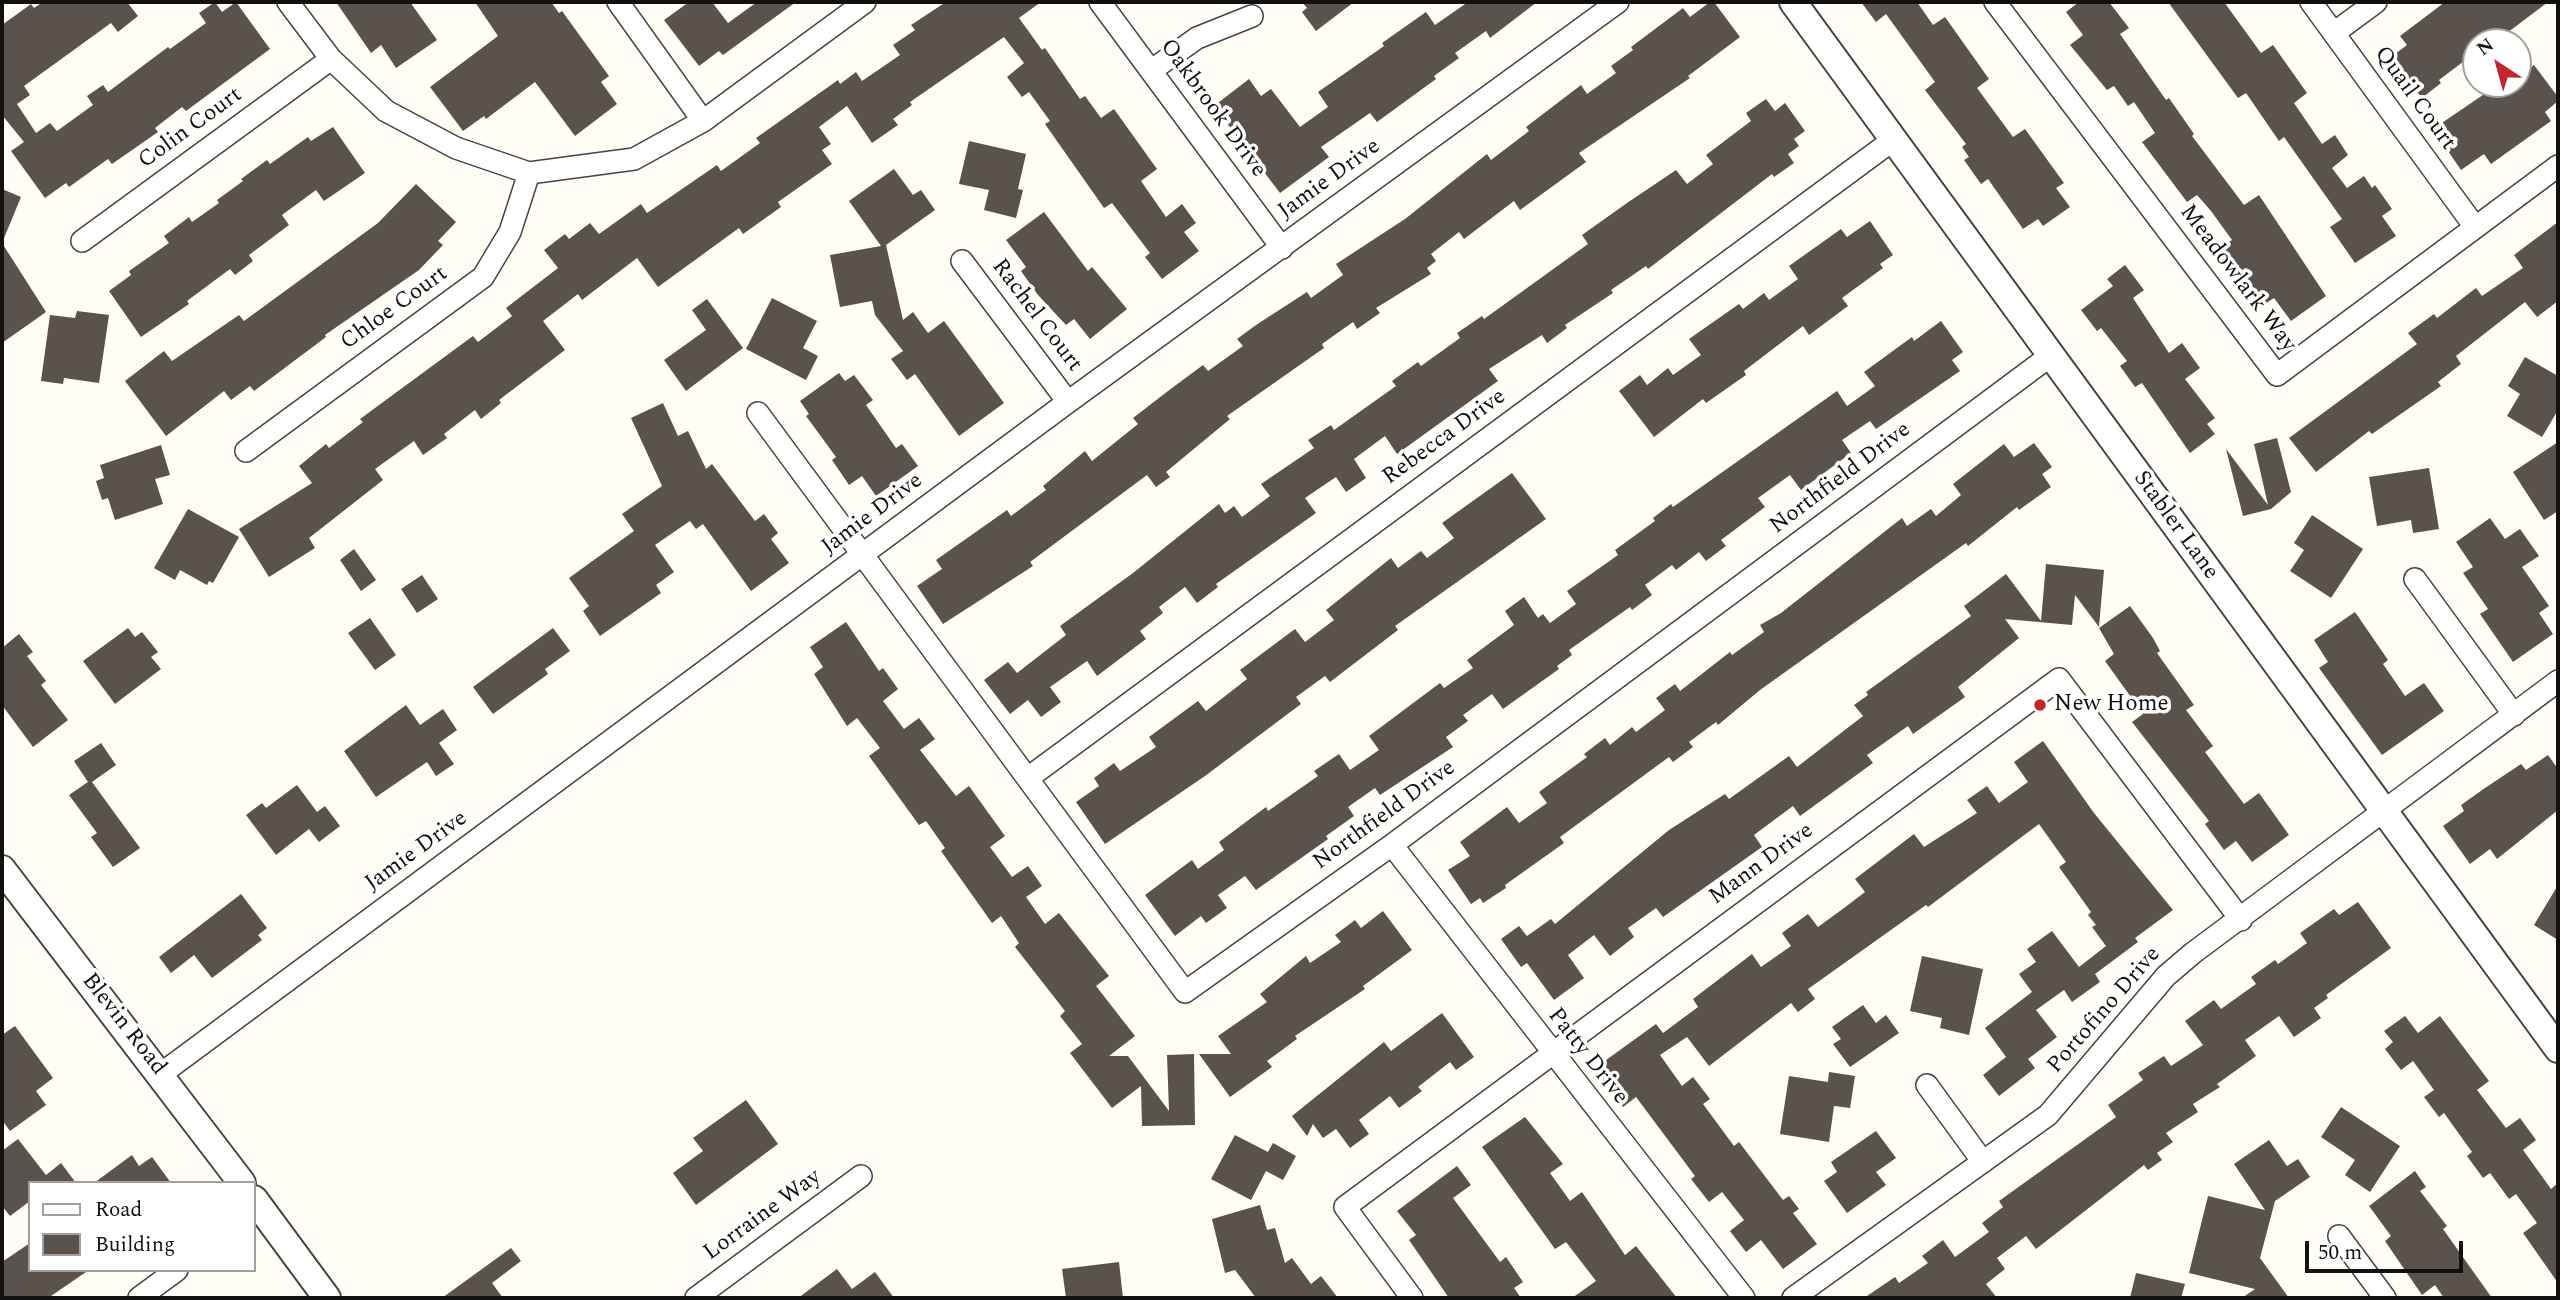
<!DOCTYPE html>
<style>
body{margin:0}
#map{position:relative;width:2560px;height:1300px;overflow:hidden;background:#fffdf5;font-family:Spectral,serif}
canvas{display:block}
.frame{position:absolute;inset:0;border:4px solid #111;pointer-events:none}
.legend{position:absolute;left:28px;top:1181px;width:228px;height:91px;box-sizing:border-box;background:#fff;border:2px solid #a0a0a0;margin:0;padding:9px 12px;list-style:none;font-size:21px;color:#111}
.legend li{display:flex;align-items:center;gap:14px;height:35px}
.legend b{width:35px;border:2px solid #a0a0a0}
.north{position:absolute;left:2462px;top:28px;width:70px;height:70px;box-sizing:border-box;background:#fff;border:2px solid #a0a0a0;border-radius:50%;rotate:324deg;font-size:19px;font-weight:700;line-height:28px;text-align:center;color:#111}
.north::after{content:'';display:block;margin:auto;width:24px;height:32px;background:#c4262e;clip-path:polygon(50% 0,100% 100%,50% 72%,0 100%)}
.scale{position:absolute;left:2305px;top:1241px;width:158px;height:32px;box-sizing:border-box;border:4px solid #111;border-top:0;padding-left:9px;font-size:21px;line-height:24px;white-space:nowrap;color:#111;-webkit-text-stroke:5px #fff;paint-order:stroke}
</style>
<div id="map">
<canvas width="2560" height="1300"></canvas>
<div class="frame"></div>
<ul class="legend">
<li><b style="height:9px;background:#fff"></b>Road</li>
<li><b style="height:19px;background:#5a524d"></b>Building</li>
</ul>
<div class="north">N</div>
<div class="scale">50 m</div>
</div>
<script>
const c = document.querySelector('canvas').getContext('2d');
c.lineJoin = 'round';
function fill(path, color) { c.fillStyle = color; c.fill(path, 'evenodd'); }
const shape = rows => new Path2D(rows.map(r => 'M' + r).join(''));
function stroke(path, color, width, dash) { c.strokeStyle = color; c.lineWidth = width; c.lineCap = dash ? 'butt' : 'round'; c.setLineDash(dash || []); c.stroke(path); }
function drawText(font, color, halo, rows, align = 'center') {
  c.font = font + ' Spectral,serif'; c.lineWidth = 7; c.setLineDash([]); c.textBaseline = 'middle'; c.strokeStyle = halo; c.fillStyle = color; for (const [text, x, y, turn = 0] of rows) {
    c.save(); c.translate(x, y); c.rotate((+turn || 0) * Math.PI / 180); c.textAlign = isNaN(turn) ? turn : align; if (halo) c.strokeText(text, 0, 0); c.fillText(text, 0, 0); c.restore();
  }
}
const building = shape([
 [43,2,127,2,138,16,118,32,111,23,24,86,30,95,17,104,36,133,50,123,57,131,93,105,87,96,103,85,108,92,168,47,170,49,206,23,199,13,215,2,222,12,236,2,270,49,186,111,182,107,155,128,158,132,112,164,108,159,69,187,66,183,45,198,11,151,24,142,2,115,2,25,31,4,34,8],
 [336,2,410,2,437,40,396,68,381,45,371,53],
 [475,2,551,2,559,13,562,11,609,76,601,82,617,104,575,136,535,82,486,119,484,116,463,131,430,87,498,36],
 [689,2,712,2,728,23,757,2,796,2,723,55,719,51,699,66,664,20],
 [946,2,1041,2,1019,18,1042,50,1045,48,1080,99,1085,96,1101,118,1114,109,1157,169,1141,181,1166,217,1182,204,1196,223,1184,232,1199,251,1162,279,1145,257,1150,253,1112,203,1104,208,1045,124,1050,121,1029,92,1022,97,1007,77,1024,63,1004,37,910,102,912,105,893,119,898,125,872,143,847,106,819,127,831,144,822,150,832,164,778,202,781,207,743,234,739,228,658,287,637,258,582,300,578,294,543,321,565,350,499,400,501,403,481,419,475,410,444,434,447,438,423,455,414,441,375,469,383,480,309,538,315,548,269,577,239,529,312,483,299,466,326,444,329,448,363,422,360,419,473,336,478,342,512,316,506,308,558,268,544,250,565,234,569,239,590,223,599,234,641,204,647,213,717,165,721,171,760,143,756,138,838,80,840,84,856,72,862,81,900,55,893,45,915,30,911,25],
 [1302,2,1354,2,1316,31,1302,12,1307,8],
 [1468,2,1537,2,1490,38,1486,31,1455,53,1459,58,1434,76,1436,79,1377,122,1370,113,1321,147,1329,157,1280,193,1214,106,1249,79,1261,96,1271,89,1300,127,1328,107,1318,92,1384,46,1382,43,1426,12,1435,25],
 [1710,2,1714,2,1740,37,1688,76,1690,78,1579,153,1586,162,1520,210,1514,201,1464,239,1459,232,1431,254,1436,261,1427,268,1431,274,1376,308,1380,313,1357,329,1353,322,1322,344,1324,348,1227,416,1230,419,1166,472,1170,477,1156,487,1147,475,1030,562,1033,566,943,624,917,586,942,569,936,560,1007,510,1011,516,1046,490,1043,486,1085,451,1092,461,1138,424,1133,418,1168,391,1203,365,1208,371,1243,346,1237,339,1256,325,1307,292,1311,298,1343,275,1336,264,1405,219,1487,154,1491,160,1529,131,1526,127,1581,85,1587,94,1616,73,1611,66,1633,50,1631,47,1683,8,1690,17],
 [1861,2,1917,2,1933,25,1945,17,1989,79,1977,88,2013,137,2025,129,2064,183,2056,188,2070,207,2043,226,2038,219,2023,229,1988,179,1981,184,1964,160,1969,157,1962,147,1966,144,1925,90,1935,82,1886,14,1876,22],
 [2079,2,2109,2,2129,28,2120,34,2166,100,2169,98,2194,134,2192,136,2244,205,2259,195,2326,296,2291,321,2274,298,2260,307,2219,249,2232,240,2211,211,2197,195,2187,202,2142,142,2155,133,2134,102,2128,106,2114,86,2107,90,2070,45,2083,35,2066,12],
 [2168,2,2224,2,2261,53,2273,45,2307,93,2294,103,2322,144,2335,135,2348,155,2332,168,2347,188,2364,176,2372,188,2375,185,2392,209,2382,216,2396,236,2355,263,2330,227,2342,219,2284,137,2279,141,2246,93,2238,98],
 [2445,2,2548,2,2495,42,2476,42,2476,52,2439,80,2441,83,2422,98,2391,57,2407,45,2400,36],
 [2534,65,2558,97,2558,101,2545,112,2551,121,2491,164,2484,154,2461,170,2433,129,2499,84,2518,84,2518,77],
 [1766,99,1775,111,1785,103,1805,131,1794,139,1799,146,1788,154,1794,163,1774,177,1772,174,1648,269,1646,266,1611,290,1613,293,1565,325,1567,328,1547,343,1542,335,1489,369,1498,381,1397,454,1385,436,1354,459,1366,478,1346,492,1336,477,1305,498,1316,513,1216,584,1218,587,1197,603,1185,587,1159,607,1163,613,1140,631,1146,639,1097,676,1087,661,1050,687,1061,702,1041,717,1028,700,1010,714,984,680,1008,662,1017,673,1066,635,1060,626,1133,573,1219,504,1225,513,1234,506,1242,517,1270,496,1261,484,1314,448,1308,440,1331,425,1334,430,1396,386,1392,381,1418,362,1421,366,1460,338,1457,333,1482,316,1484,319,1588,244,1582,235,1627,203,1676,170,1687,184,1713,164,1706,155,1751,121,1746,113],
 [333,127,365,173,324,201,316,190,282,215,289,225,249,255,253,261,235,275,230,269,187,301,189,304,141,337,109,291,131,275,129,271,169,243,164,236,189,217,192,222,219,203,217,200,243,181,241,179,267,160,270,164,308,137,311,141],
 [969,141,1026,154,1018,189,1023,190,1016,218,984,210,989,190,959,184],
 [894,169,913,195,921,190,935,210,886,245,903,320,913,312,928,333,944,321,1004,403,959,436,915,374,907,380,891,359,903,351,875,315,872,301,840,307,830,255,881,246,849,201],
 [416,184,456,222,438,241,443,245,419,270,325,335,326,337,254,391,250,386,231,400,224,391,166,436,125,381,164,351,172,361,239,315,244,321,378,223],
 [2,189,21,197,2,243,46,312,2,343],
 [1044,212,1088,271,1092,267,1127,309,1090,339,1074,319,1066,325,1038,295,1021,271,1026,267,1006,240],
 [1870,221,1893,255,1880,264,1883,268,1842,298,1848,306,1809,335,1803,326,1744,371,1746,375,1706,403,1703,399,1654,437,1619,391,1640,375,1647,385,1668,368,1673,375,1701,355,1689,339,1739,304,1743,309,1764,293,1769,300,1798,279,1789,266,1841,229,1847,237],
 [2558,222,2558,301,2537,317,2525,302,2456,356,2461,364,2438,382,2441,386,2372,434,2369,431,2316,472,2289,438,2417,344,2408,333,2434,314,2437,318,2476,288,2482,296,2523,268,2514,255],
 [2125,265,2144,290,2133,298,2169,353,2182,343,2200,368,2185,379,2215,418,2207,424,2215,434,2190,453,2142,383,2135,387,2120,366,2127,361,2101,328,2097,331,2081,310,2113,286,2107,279],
 [772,298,817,321,803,348,818,356,806,380,746,349],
 [707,299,743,348,686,391,664,360,706,330,692,310],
 [77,311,109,315,99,383,64,378,63,384,41,381,50,315,75,318],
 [1941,321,1963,352,1952,360,1960,371,1876,429,1870,421,1842,440,1851,453,1801,490,1790,475,1758,498,1765,507,1721,540,1726,546,1706,561,1699,552,1676,570,1672,565,1645,585,1652,595,1632,610,1630,607,1569,650,1572,655,1557,666,1559,669,1503,709,1492,694,1463,715,1468,721,1446,737,1453,747,1380,795,1375,788,1348,807,1354,816,1326,836,1328,839,1256,890,1245,876,1218,895,1227,908,1206,923,1201,916,1175,936,1145,895,1192,860,1198,869,1224,850,1219,842,1266,807,1268,811,1318,776,1314,771,1339,754,1350,770,1379,750,1369,736,1440,683,1444,688,1473,668,1467,660,1514,625,1505,611,1524,597,1538,618,1543,614,1550,623,1576,604,1567,591,1618,555,1615,550,1655,521,1653,518,1671,504,1673,507,1837,391,1847,406,1875,386,1864,372,1912,337,1914,341],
 [2525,357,2558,376,2558,410,2542,437,2507,416,2520,394,2508,386],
 [839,373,845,381,854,375,873,400,866,405,896,448,902,444,918,466,876,496,862,476,849,485,832,460,836,457,806,416,809,414,800,401],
 [663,403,678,436,688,431,706,469,712,464,755,521,764,514,778,533,771,539,789,563,751,591,703,524,696,529,690,521,655,545,674,572,656,585,661,593,600,636,583,611,589,606,569,578,634,531,622,514,662,486,631,418],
 [2277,438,2291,492,2271,509,2243,516,2226,449,2268,505,2254,444],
 [2558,442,2558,511,2544,520,2513,472],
 [2034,443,2052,467,2042,474,2051,487,2019,510,2017,507,1968,546,1966,543,1760,690,1718,725,1716,722,1689,742,1693,747,1673,762,1669,757,1560,837,1564,843,1505,885,1506,888,1483,903,1480,898,1471,904,1448,870,1470,856,1460,842,1507,807,1519,823,1547,803,1539,792,1587,757,1584,754,1605,738,1610,745,1632,727,1636,732,1665,710,1656,698,1675,684,1680,691,1730,652,1732,655,1764,632,1760,625,1781,613,1902,518,1907,526,1931,509,1936,516,1961,495,1953,484,2004,444,2014,457],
 [161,445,170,475,155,479,163,504,115,520,108,498,102,500,96,481,104,478,100,465],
 [2429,468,2439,529,2413,533,2411,520,2377,526,2369,477],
 [1512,473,1546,519,1395,626,1398,630,1330,682,1325,676,1296,697,1301,704,1205,776,1105,844,1076,802,1099,786,1094,778,1114,763,1120,771,1156,747,1149,737,1198,701,1206,711,1247,679,1240,670,1295,629,1305,642,1334,620,1326,610,1391,558,1398,568,1421,551,1427,558,1454,538,1442,523],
 [188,509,239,537,213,583,209,581,207,585,180,570,175,580,154,568],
 [2312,515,2363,549,2331,598,2290,571,2304,550,2294,543],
 [2490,518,2505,539,2520,529,2539,556,2522,567,2549,606,2539,613,2553,634,2513,662,2480,614,2488,609,2463,573,2473,567,2456,542],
 [354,549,376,580,361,591,340,560],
 [2046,564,2104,570,2099,627,2075,595,2072,625,2005,619,2019,638,1958,687,1965,697,1913,734,1908,726,1867,755,1873,763,1800,816,1793,806,1754,835,1762,847,1663,917,1656,908,1628,928,1634,937,1610,956,1594,935,1568,955,1584,978,1554,1000,1527,963,1521,967,1501,939,1519,926,1527,936,1551,919,1555,924,1669,830,1725,794,1729,799,1789,756,1797,767,1863,716,1854,705,1868,695,1866,692,1971,616,1964,606,2006,574,2041,621],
 [422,575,438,599,417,613,401,589],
 [2130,606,2153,638,2160,651,2157,653,2194,705,2186,710,2213,746,2205,752,2244,804,2259,793,2289,835,2252,862,2236,841,2224,850,2205,824,2209,821,2132,722,2143,714,2105,661,2114,654,2099,628],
 [2355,612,2388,660,2383,664,2405,696,2424,683,2444,711,2382,755,2319,668,2328,662,2314,640],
 [370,618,396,655,375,670,348,633],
 [846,622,879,671,883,668,898,689,883,701,904,729,919,718,935,739,920,750,956,796,969,786,1005,836,990,847,1012,877,1028,866,1042,886,1026,897,1045,924,1059,913,1109,976,1096,986,1135,1036,1109,1056,1128,1056,1169,1111,1167,1055,1194,1054,1195,1125,1142,1126,1141,1086,1112,1108,1070,1053,1082,1044,1060,1016,1065,1011,1015,947,1019,943,1001,916,992,923,941,851,945,848,926,821,919,825,869,756,880,748,857,718,847,726,814,674,823,667,810,647],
 [128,628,135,637,142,632,158,652,151,657,161,669,115,704,83,661],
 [553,628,570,651,545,669,548,674,493,714,473,687],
 [19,634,33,652,27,656,46,681,41,685,68,720,33,747,2,705,2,648],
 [406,705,420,725,443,709,457,730,439,743,454,764,436,776,427,762,376,797,344,751],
 [2043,741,2094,813,2173,910,2135,938,2138,942,2095,974,2100,982,2072,1002,2064,990,2036,1010,2057,1037,2028,1059,2035,1068,1999,1096,1983,1075,2006,1057,1985,1028,2032,992,2019,974,2036,962,2027,949,2052,931,2079,967,2106,946,2092,927,2096,925,2088,915,2091,912,2059,867,2066,862,2039,824,1928,907,1926,905,1808,989,1815,999,1798,1012,1791,1003,1709,1066,1687,1037,1660,1055,1682,1086,1693,1077,1710,1099,1703,1104,1734,1146,1739,1142,1783,1200,1789,1196,1799,1209,1793,1213,1817,1244,1783,1269,1761,1240,1746,1252,1730,1231,1744,1220,1722,1192,1709,1202,1691,1179,1695,1176,1636,1097,1623,1107,1595,1068,1656,1024,1663,1033,1698,1007,1693,999,1752,954,1761,967,1791,946,1782,933,1808,914,1818,927,1844,908,1865,892,1855,879,1914,834,1924,847,1977,813,1967,800,1987,786,1999,803,2028,782,2014,762],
 [101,743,116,765,92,782,140,848,113,867,91,837,97,833,69,795,88,782,74,761],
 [2548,755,2558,769,2558,810,2497,859,2490,849,2470,864,2443,826,2464,811,2461,805,2485,788,2521,764,2526,770],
 [297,785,317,812,325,806,340,826,319,842,309,829,276,855,246,815,262,803,266,808],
 [2558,885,2558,940,2534,925],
 [241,894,267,928,258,935,262,940,212,978,194,955,171,973,159,957],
 [2358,902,2391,948,2326,995,2328,998,2314,1008,2321,1018,2294,1037,2279,1016,2245,1040,2256,1056,2217,1084,2220,1087,2193,1104,2198,1112,2166,1133,2173,1142,2157,1153,2162,1160,2148,1170,2144,1165,2036,1249,2026,1236,1997,1258,2005,1269,1986,1284,1997,1298,1864,1298,1895,1277,1899,1283,1928,1263,1922,1256,1943,1240,1955,1257,1989,1232,1982,1223,2003,1207,1999,1201,2116,1117,2108,1105,2143,1080,2138,1073,2164,1056,2171,1066,2203,1045,2185,1021,2214,1000,2221,1009,2256,984,2251,977,2275,960,2278,964,2307,943,2300,933,2334,909,2339,915],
 [1383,911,1412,950,1363,986,1365,989,1295,1036,1297,1039,1267,1061,1272,1067,1230,1097,1199,1054,1231,1054,1218,1036,1267,1002,1260,994,1306,956,1310,963,1341,942,1335,935,1355,920,1361,928],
 [1922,956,1983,969,1969,1035,1940,1028,1942,1018,1910,1011],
 [1863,1005,1876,1023,1886,1015,1899,1033,1850,1067,1833,1044,1841,1039,1832,1027],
 [1442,1013,1474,1057,1456,1070,1450,1062,1418,1087,1422,1091,1399,1108,1390,1096,1359,1120,1369,1134,1350,1148,1336,1129,1323,1138,1313,1124,1307,1136,1292,1116,1384,1042,1391,1051],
 [2405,1016,2418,1033,2440,1016,2489,1081,2477,1090,2506,1128,2520,1118,2536,1140,2523,1150,2551,1189,2558,1183,2558,1283,2523,1233,2537,1223,2516,1194,2509,1199,2490,1173,2483,1178,2467,1156,2472,1152,2444,1113,2439,1117,2424,1097,2434,1090,2413,1061,2401,1070,2385,1049,2393,1042,2384,1031],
 [15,1026,53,1078,36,1091,46,1105,10,1131,2,1120,2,1035],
 [1829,1072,1855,1076,1850,1108,1834,1106,1829,1142,1780,1134,1789,1076,1828,1082],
 [746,1100,778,1144,696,1205,673,1173,703,1151,693,1138],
 [2341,1107,2400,1146,2370,1192,2345,1175,2355,1160,2321,1137],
 [1525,1117,1563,1164,1550,1173,1570,1201,1582,1192,1625,1255,1636,1246,1677,1298,1572,1298,1596,1281,1566,1242,1555,1249,1482,1147],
 [1876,1131,1896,1158,1876,1172,1886,1185,1847,1213,1824,1181,1837,1172,1831,1162],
 [1235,1135,1268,1152,1273,1143,1296,1156,1283,1180,1266,1171,1251,1200,1211,1179],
 [18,1139,46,1175,61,1163,76,1183,30,1183,30,1201,10,1216,2,1206,2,1151],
 [2269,1140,2287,1166,2298,1159,2310,1177,2275,1201,2260,1258,2289,1298,2242,1298,2255,1289,2189,1273,2208,1196,2265,1210,2234,1164],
 [132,1155,139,1166,152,1157,171,1183,94,1183],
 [1457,1166,1471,1185,1453,1198,1500,1262,1506,1257,1523,1282,1514,1288,1521,1298,1449,1298,1409,1240,1416,1235,1397,1211],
 [2415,1171,2426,1187,2420,1191,2447,1226,2443,1229,2492,1298,2444,1298,2435,1285,2422,1295,2385,1241,2391,1236,2369,1206],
 [1260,1205,1267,1230,1275,1228,1285,1263,1292,1258,1311,1284,1321,1276,1338,1298,1256,1298,1235,1270,1225,1273,1212,1219],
 [30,1243,30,1270,89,1270,48,1298,2,1298,2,1262],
 [511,1248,521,1261,492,1283,503,1298,442,1298],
 [1119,1262,1123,1298,1066,1298,1062,1269],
 [837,1269,852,1289,875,1272,894,1298,798,1298],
 [2136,1273,2185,1284,2181,1298,2130,1298]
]);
const minor = shape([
 [288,2,331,59,386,111,456,148,529,173,634,159,703,121,865,2],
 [618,2,703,121],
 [1100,2,1282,248],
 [1995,2,2277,375,2558,166],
 [2311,2,2475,227],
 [2334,33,2376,2],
 [1152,70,1197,38,1252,16],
 [82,241,331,59],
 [962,261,1068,402],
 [758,413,1185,992,1392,845,2050,356],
 [246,451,483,277,510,232,529,173],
 [2415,579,2514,715],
 [1028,778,1893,140],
 [1392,845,1744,1298],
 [161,1074,1068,402,1618,2],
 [1927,1085,1983,1162],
 [2339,1236,2385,1298],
 [139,1298,177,1270],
 [696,1298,861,1176],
 [1412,1298,1345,1207,2059,679,2241,920],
 [1793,1298,2048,1115,2166,976,2193,953,2558,681]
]);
const tertiary = shape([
 [1793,2,2558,1049],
 [2,869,242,1183],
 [254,1199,327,1298]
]);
const markers = [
 [2040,705,7,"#c4262e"]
];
const streetNames = [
 ["Quail Court",2414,99,54],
 ["Oakbrook Drive",1212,109,54],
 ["Colin Court",191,129,-36],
 ["Jamie Drive",1330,180,-36],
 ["Meadowlark Way",2237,279,53],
 ["Chloe Court",395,309,-36],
 ["Rachel Court",1036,316,53],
 ["Rebecca Drive",1445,438,-36],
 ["Northfield Drive",1841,479,-37],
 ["Jamie Drive",873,515,-37],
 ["Stabler Lane",2175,526,54],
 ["Northfield Drive",1385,816,-36],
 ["Jamie Drive",417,852,-36],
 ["Mann Drive",1762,865,-36],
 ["Portofino Drive",2105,1011,-49],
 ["Blevin Road",123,1025,52],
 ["Patty Drive",1587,1057,52],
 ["Lorraine Way",763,1216,-36]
];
const poiNames = [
 ["New Home",2054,705]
];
fill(building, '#5a524d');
stroke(minor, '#444', 24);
stroke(tertiary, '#444', 30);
stroke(minor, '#fff', 21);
stroke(tertiary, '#fff', 26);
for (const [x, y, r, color] of markers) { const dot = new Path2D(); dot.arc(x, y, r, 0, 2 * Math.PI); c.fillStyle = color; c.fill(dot); stroke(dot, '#fff', 2.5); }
drawText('23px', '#111', '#fff', streetNames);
drawText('23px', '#111', '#fff', poiNames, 'left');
</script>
